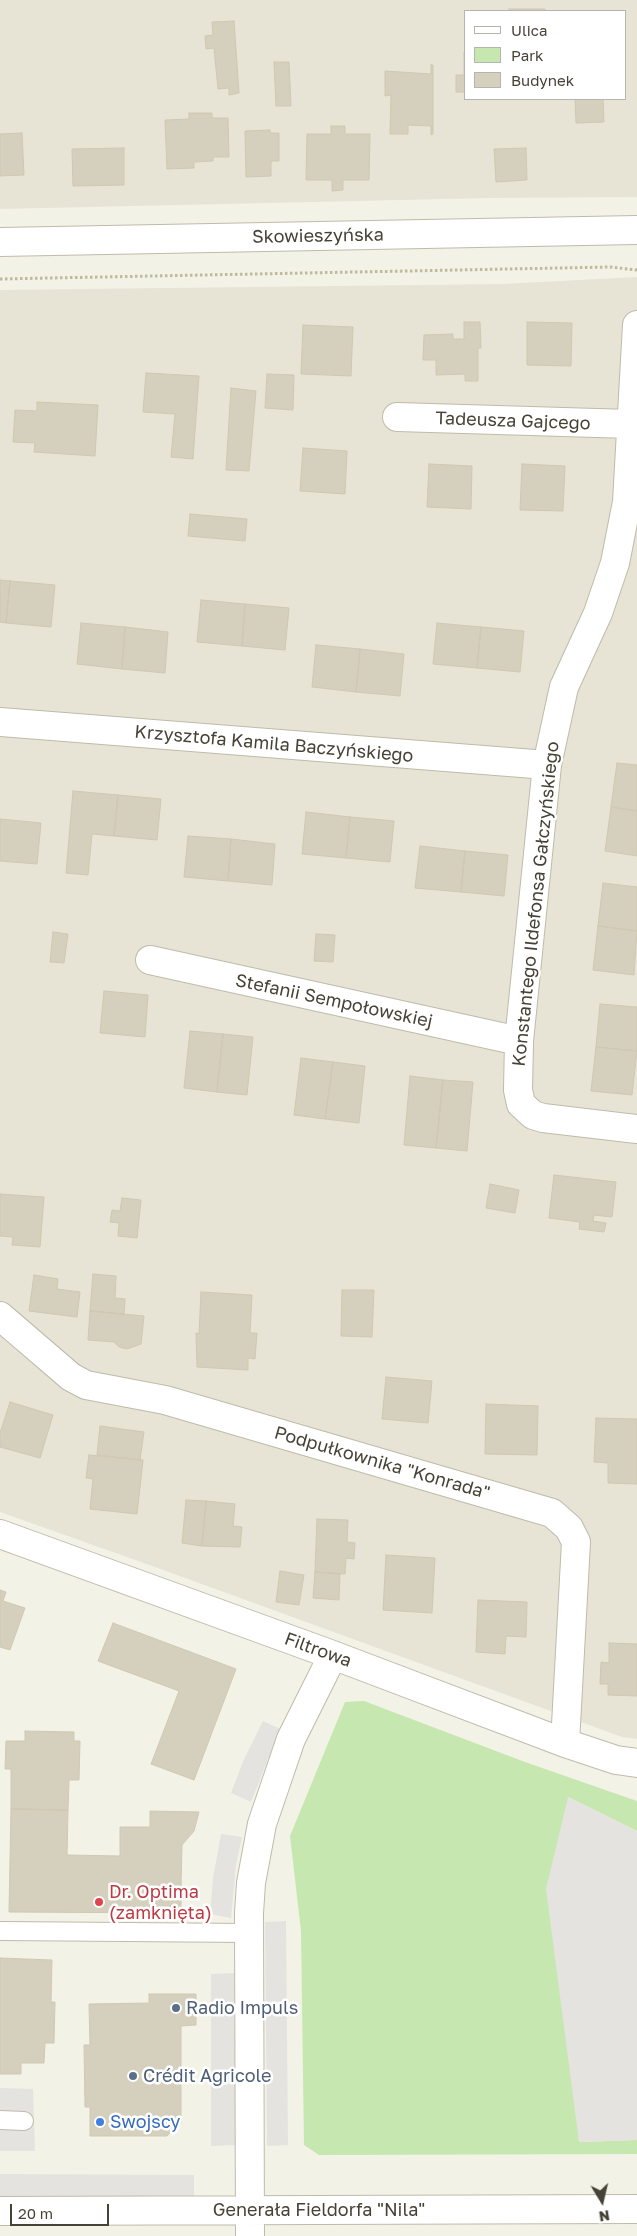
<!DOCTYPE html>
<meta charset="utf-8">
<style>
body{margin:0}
#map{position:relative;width:637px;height:2236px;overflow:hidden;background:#f3f2e7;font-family:"Golos Text",sans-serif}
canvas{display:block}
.legend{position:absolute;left:464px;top:10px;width:162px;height:90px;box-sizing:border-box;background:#fff;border:1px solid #b5b4af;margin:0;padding:6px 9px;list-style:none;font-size:15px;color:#464336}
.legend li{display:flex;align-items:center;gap:10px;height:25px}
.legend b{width:25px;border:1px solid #b5b4af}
.north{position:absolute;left:577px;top:2176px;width:50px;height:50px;-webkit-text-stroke:4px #fff;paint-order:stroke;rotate:171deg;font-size:14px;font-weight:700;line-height:20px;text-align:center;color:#464336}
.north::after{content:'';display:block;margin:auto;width:18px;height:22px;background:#464336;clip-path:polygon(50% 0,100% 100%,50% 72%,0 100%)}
.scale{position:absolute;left:10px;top:2204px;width:99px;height:22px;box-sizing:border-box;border:2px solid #464336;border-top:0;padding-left:6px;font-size:15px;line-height:18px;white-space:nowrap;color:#464336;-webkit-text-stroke:4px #fff;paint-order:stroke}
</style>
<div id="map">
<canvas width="637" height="2236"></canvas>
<ul class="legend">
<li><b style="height:6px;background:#fff"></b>Ulica</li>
<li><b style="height:14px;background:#c6e7b0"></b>Park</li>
<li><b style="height:14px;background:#d5cfbd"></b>Budynek</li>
</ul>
<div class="north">N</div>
<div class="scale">20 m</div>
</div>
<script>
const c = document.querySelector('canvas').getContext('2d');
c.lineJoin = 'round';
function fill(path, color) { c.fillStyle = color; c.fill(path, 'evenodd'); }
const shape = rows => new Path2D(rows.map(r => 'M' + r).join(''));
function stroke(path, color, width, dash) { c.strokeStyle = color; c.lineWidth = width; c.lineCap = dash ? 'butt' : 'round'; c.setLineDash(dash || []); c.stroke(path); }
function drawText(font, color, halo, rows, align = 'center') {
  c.font = font + ' "Golos Text",sans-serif'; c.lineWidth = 5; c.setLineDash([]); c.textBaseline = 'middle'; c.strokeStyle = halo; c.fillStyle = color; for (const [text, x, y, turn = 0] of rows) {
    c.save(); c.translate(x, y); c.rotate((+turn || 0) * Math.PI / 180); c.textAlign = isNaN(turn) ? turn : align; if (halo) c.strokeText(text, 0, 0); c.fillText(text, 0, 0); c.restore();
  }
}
const residential = shape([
 [0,0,637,0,637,197,490,198,0,209],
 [466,11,626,11,626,99,466,99],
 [637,277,637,1739,622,1737,155,1567,0,1512,0,290,502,284]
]);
const green = shape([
 [364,1701,525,1762,637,1801,637,1831,568,1797,579,2142,637,2140,637,2154,319,2155,304,2145,301,1931,290,1836,345,1702]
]);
const parking = shape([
 [263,1721,280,1729,251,1802,231,1793,244,1759],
 [568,1797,637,1831,637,2140,579,2142,546,1889],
 [221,1834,242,1837,236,1865,231,1918,210,1914,213,1878],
 [286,1921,288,2145,267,2146,265,1922],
 [234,1973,236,2145,211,2146,211,1974],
 [0,2088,33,2089,35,2151,0,2151],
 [0,2174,194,2175,194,2198,0,2198]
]);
const building = shape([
 [509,9,545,9,545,11,509,11,509,9],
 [234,21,239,93,229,95,229,88,218,89,214,48,206,49,205,36,213,35,212,22,234,21],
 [464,53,466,53,466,97,464,92,456,92,456,75,464,75,464,53],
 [274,62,289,62,291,106,276,106,274,62],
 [431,65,433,65,433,134,431,135,431,126,408,125,408,134,390,134,391,95,385,96,385,71,431,74,431,65],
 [575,99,603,99,604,122,576,123,575,99],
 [189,113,212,113,212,118,228,118,229,157,213,157,213,161,194,162,194,168,167,169,165,120,189,119,189,113],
 [331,126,345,126,345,134,370,134,369,180,343,180,343,190,332,191,332,180,306,180,307,134,331,134,331,126],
 [270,130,270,133,279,133,279,161,271,161,271,176,246,177,245,131,270,130],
 [22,133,24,175,0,176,0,134,22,133],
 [124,148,124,185,73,186,72,149,124,148],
 [526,148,527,180,496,182,494,149,526,148],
 [464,322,480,322,481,348,478,348,478,381,465,381,465,374,436,375,436,360,423,360,424,335,453,334,453,339,464,339,464,322],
 [527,322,572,323,571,366,527,365,527,322],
 [303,325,353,327,351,376,301,374,303,325],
 [146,373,199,376,193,459,171,457,175,414,143,412,146,373],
 [267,374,294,375,293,410,265,408,267,374],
 [231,388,256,391,249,471,226,470,231,388],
 [37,402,98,405,95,456,34,452,35,443,13,442,15,410,37,411,37,402],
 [303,448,347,451,345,494,300,491,303,448],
 [429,464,472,466,471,509,427,507,429,464],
 [522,464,565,466,563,511,520,510,522,464],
 [190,514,247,519,245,541,188,536,190,514],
 [0,580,10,581,6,623,0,622,0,580],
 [10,581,55,585,51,627,6,623,10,581],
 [201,600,245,604,242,646,197,642,201,600],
 [245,604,289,608,285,650,242,646,245,604],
 [81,623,125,627,122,669,77,664,81,623],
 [437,623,481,627,477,668,433,664,437,623],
 [125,627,168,632,165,673,122,669,125,627],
 [481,627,524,631,520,672,477,668,481,627],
 [316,645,360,649,356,692,312,687,316,645],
 [360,649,404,654,400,696,356,692,360,649],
 [617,763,637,765,637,811,611,807,617,763],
 [73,791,118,795,114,836,92,834,88,875,66,873,73,791],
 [118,795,161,799,157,840,114,836,118,795],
 [611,807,637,811,637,856,605,851,611,807],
 [306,812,350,817,346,858,302,854,306,812],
 [350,817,394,821,390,862,346,858,350,817],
 [0,819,41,823,37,864,0,861,0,819],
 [188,836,231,839,228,881,184,877,188,836],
 [231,839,275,844,272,885,228,881,231,839],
 [420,846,465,851,461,892,415,888,420,846],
 [465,851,508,855,504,896,461,892,465,851],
 [603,883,637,887,637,931,598,926,603,883],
 [598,926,637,931,634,975,593,970,598,926],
 [53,932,68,934,64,963,50,962,53,932],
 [316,934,335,935,333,962,314,961,316,934],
 [104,991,148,995,145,1037,100,1033,104,991],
 [600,1004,637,1007,637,1051,596,1047,600,1004],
 [190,1031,223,1034,217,1092,184,1088,190,1031],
 [223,1034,253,1037,247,1095,217,1092,223,1034],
 [596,1047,637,1051,632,1095,591,1091,596,1047],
 [301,1058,333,1062,325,1119,294,1115,301,1058],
 [333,1062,365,1066,359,1123,325,1119,333,1062],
 [410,1076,443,1080,436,1148,404,1145,410,1076],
 [443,1080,473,1082,467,1151,436,1148,443,1080],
 [554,1175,616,1182,612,1217,594,1215,593,1221,606,1223,604,1232,579,1229,580,1222,549,1218,554,1175],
 [490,1184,519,1190,515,1213,486,1208,490,1184],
 [0,1194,44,1197,40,1247,12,1245,13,1237,0,1236,0,1194],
 [122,1198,141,1200,137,1238,118,1236,119,1223,110,1222,112,1210,120,1211,122,1198],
 [93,1274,116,1276,115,1298,125,1299,124,1314,90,1311,93,1274],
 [34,1275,58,1279,57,1289,80,1292,77,1317,29,1311,34,1275],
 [342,1290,374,1290,372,1337,341,1336,342,1290],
 [201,1292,252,1295,250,1333,257,1333,255,1359,248,1358,248,1370,197,1367,196,1333,199,1334,201,1292],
 [90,1311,144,1316,141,1344,127,1349,119,1347,114,1342,88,1340,90,1311],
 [386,1377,432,1381,428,1423,382,1419,386,1377],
 [10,1402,53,1415,40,1458,0,1447,0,1433,10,1402],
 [486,1404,538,1406,537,1455,485,1454,486,1404],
 [596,1418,637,1419,637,1484,608,1483,608,1463,594,1462,596,1418],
 [100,1426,144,1432,140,1460,97,1455,100,1426],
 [89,1455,143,1460,137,1514,90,1509,93,1479,86,1478,89,1455],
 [186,1500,206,1501,202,1546,182,1543,186,1500],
 [206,1501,235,1504,233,1526,242,1527,240,1547,202,1546,206,1501],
 [317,1519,348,1520,347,1542,355,1543,354,1559,346,1558,345,1574,315,1572,317,1519],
 [386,1555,435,1558,432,1613,383,1610,386,1555],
 [280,1571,304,1575,299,1605,276,1602,280,1571],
 [315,1572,340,1574,339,1600,313,1598,315,1572],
 [0,1590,6,1592,3,1601,25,1608,10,1650,0,1647,0,1590],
 [478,1600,527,1602,526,1637,506,1636,505,1654,476,1652,478,1600],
 [113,1623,236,1669,194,1780,151,1764,179,1691,98,1661,113,1623],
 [609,1643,637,1644,637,1696,608,1695,608,1684,600,1684,601,1662,609,1663,609,1643],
 [25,1731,74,1732,74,1741,80,1741,79,1780,69,1780,68,1810,11,1809,11,1769,5,1769,6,1741,25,1741,25,1731],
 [11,1809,68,1810,67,1855,120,1856,120,1827,150,1827,150,1811,199,1812,194,1831,182,1845,181,1886,188,1893,181,1901,181,1913,9,1912,11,1809],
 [0,1958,52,1960,51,2002,55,2002,54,2043,45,2043,44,2063,21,2063,21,2074,0,2074,0,1958],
 [149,1994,196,1994,196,2025,181,2026,181,2123,167,2136,90,2136,90,2107,85,2107,84,2045,90,2045,89,2004,149,2003,149,1994]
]);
const path = shape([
 [0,279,610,267,637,270]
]);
const service = shape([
 [0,1931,250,1933],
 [0,2120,24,2121]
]);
const minor = shape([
 [637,325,627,502,615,563,598,613,564,687,547,765,519,1041,518,1090,521,1104,533,1115,543,1118,637,1129],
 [397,417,630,424],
 [0,722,547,765],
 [150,960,519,1041],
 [0,1316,71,1377,86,1385,165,1400,552,1513,569,1528,576,1542,565,1743],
 [0,1534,330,1654,565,1743,616,1760,637,1763],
 [0,2211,637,2209],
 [250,2236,249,1913,251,1883,262,1824,291,1739,333,1655]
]);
const tertiary = shape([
 [0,242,637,230]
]);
const markers = [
 [99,1902,5,"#e0444e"],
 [176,2008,5,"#5c6f8a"],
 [133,2076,5,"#5c6f8a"],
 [100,2122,5,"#3f7fe0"]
];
const streetNames = [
 ["Skowieszyńska",318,236,-1],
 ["Tadeusza Gajcego",513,421,2],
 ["Krzysztofa Kamila Baczyńskiego",274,744,5],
 ["Konstantego Ildefonsa Gałczyńskiego",536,904,-84],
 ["Stefanii Sempołowskiej",334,1001,12],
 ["Podpułkownika \"Konrada\"",382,1463,16],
 ["Filtrowa",318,1650,20],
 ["Generała Fieldorfa \"Nila\"",319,2210]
];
const healthNames = [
 ["Dr. Optima",109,1892],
 ["(zamknięta)",109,1913]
];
const serviceNames = [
 ["Radio Impuls",186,2008],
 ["Crédit Agricole",143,2076]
];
const shopNames = [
 ["Swojscy",110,2122]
];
fill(residential, '#e7e4d5');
fill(green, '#c6e7b0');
fill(parking, '#e4e3df');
fill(building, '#d5cfbd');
stroke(building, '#d0c8b0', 1);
stroke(service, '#bfbbaa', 20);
stroke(minor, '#bfbbaa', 30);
stroke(tertiary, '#bfbbaa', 30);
stroke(path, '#c0b99b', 3, [2.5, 2.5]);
stroke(service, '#fff', 18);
stroke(minor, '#fff', 28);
stroke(tertiary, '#fff', 28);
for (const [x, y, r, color] of markers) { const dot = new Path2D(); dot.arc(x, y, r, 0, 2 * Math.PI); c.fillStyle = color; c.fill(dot); stroke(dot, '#fff', 2); }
drawText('18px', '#464336', '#fff', streetNames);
drawText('18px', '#be3a42', '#fff', healthNames, 'left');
drawText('18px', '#4e5e75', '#fff', serviceNames, 'left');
drawText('18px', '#366cbe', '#fff', shopNames, 'left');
</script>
